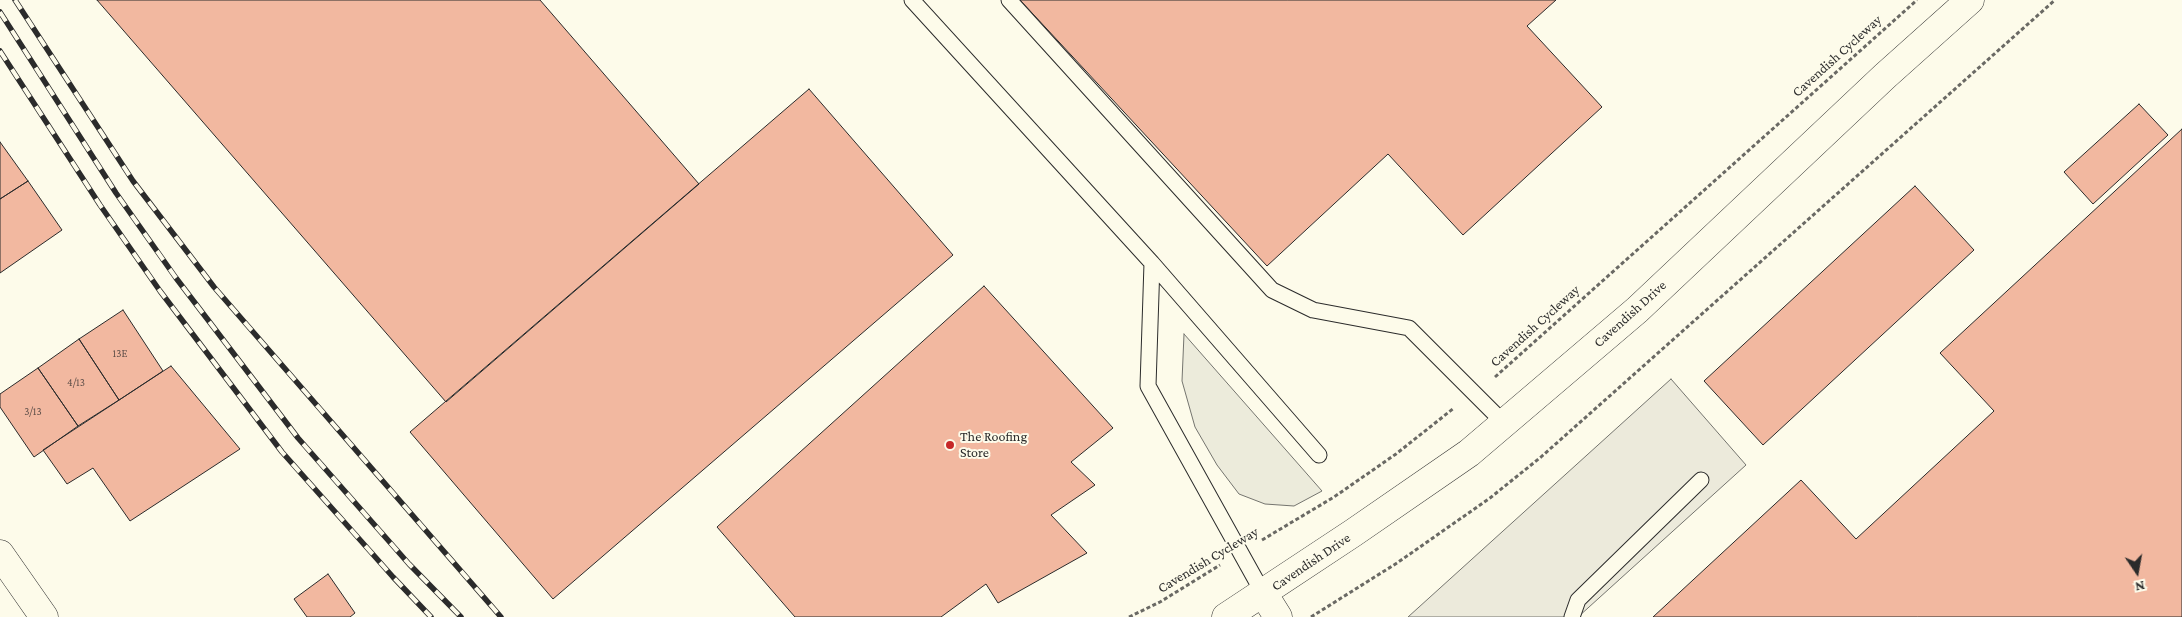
<!DOCTYPE html>
<style>
body{margin:0}
#map{position:relative;width:2182px;height:617px;overflow:hidden;background:#fdfbea;font-family:"Crimson Pro",serif}
canvas{display:block}
.north{position:absolute;left:2112px;top:547px;width:50px;height:50px;-webkit-text-stroke:4px #fdfbea;paint-order:stroke;rotate:168deg;font-size:14px;font-weight:700;line-height:20px;text-align:center;color:#2b2b2b}
.north::after{content:'';display:block;margin:auto;width:18px;height:22px;background:#2b2b2b;clip-path:polygon(50% 0,100% 100%,50% 72%,0 100%)}
</style>
<div id="map">
<canvas width="2182" height="617"></canvas>
<div class="north">N</div>
</div>
<script>
const c = document.querySelector('canvas').getContext('2d');
c.lineJoin = 'round';
function fill(path, color) { c.fillStyle = color; c.fill(path, 'evenodd'); }
const shape = rows => new Path2D(rows.map(r => 'M' + r).join(''));
function stroke(path, color, width, dash) { c.strokeStyle = color; c.lineWidth = width; c.lineCap = dash ? 'butt' : 'round'; c.setLineDash(dash || []); c.stroke(path); }
function drawText(font, color, halo, rows, align = 'center') {
  c.font = font + ' "Crimson Pro",serif'; c.lineWidth = 4; c.setLineDash([]); c.textBaseline = 'middle'; c.strokeStyle = halo; c.fillStyle = color; for (const [text, x, y, turn = 0] of rows) {
    c.save(); c.translate(x, y); c.rotate((+turn || 0) * Math.PI / 180); c.textAlign = isNaN(turn) ? turn : align; if (halo) c.strokeText(text, 0, 0); c.fillText(text, 0, 0); c.restore();
  }
}
const green = shape([
 [1184,334,1322,491,1294,506,1265,504,1239,494,1217,465,1195,427,1182,381,1184,334]
]);
const parking = shape([
 [1671,379,1746,465,1578,617,1408,617,1671,379]
]);
const building = shape([
 [97,0,540,0,699,184,446,402,97,0],
 [1020,0,1556,0,1527,26,1602,107,1463,235,1388,154,1267,266,1020,0],
 [809,89,953,255,553,599,410,432,809,89],
 [2139,104,2168,135,2093,204,2064,172,2139,104],
 [2182,129,2182,617,1653,617,1801,480,1856,539,1994,411,1940,353,2182,129],
 [0,142,28,181,0,199,0,142],
 [28,181,62,230,0,273,0,199,28,181],
 [1915,186,1974,250,1763,445,1704,381,1915,186],
 [984,286,1113,428,1071,462,1095,485,1051,515,1087,553,998,603,986,584,941,617,795,617,717,527,984,286],
 [123,310,163,371,119,400,79,339,123,310],
 [79,339,119,400,78,426,38,368,79,339],
 [171,366,240,449,130,521,93,468,67,484,43,450,171,366],
 [38,368,78,426,34,457,0,407,0,394,38,368],
 [328,574,355,613,350,617,307,617,294,599,328,574]
]);
const path = shape([
 [1495,377,1917,0],
 [1262,540,1334,497,1396,454,1454,408],
 [1129,617,1160,602,1220,565],
 [1311,617,1397,563,1490,498,1541,457,2055,0]
]);
const service = shape([
 [912,0,1152,263,1148,386,1263,593],
 [1009,0,1272,290,1313,310,1409,328,1504,423],
 [1152,263,1319,455],
 [1572,617,1578,600,1701,480]
]);
const minor = shape([
 [0,554,44,617],
 [1263,593,1278,617]
]);
const primary = shape([
 [1226,617,1353,533,1469,453,1637,310,1885,76,1970,0]
]);
const rail = shape([
 [15,0,133,181,214,287,501,617],
 [0,12,116,193,176,278,298,438,409,564,461,617],
 [0,51,100,205,160,291,282,452,393,577,431,617]
]);
const markers = [
 [950,445,5,"#c62828"]
];
const numberNames = [
 ["13E",120,354],
 ["4/13",76,383],
 ["3/13",33,412]
];
const streetNames = [
 ["Cavendish Cycleway",1837,56,-42],
 ["Cavendish Drive",1630,314,-42],
 ["Cavendish Cycleway",1535,326,-42],
 ["Cavendish Cycleway",1208,560,-31],
 ["Cavendish Drive",1311,562,-34]
];
const poiNames = [
 ["The Roofing",960,437],
 ["Store",960,453]
];
fill(green, '#ecebdb');
stroke(green, '#74746e', 1);
fill(parking, '#eceadb');
stroke(parking, '#74746e', 1);
fill(building, '#f2b8a0');
stroke(building, '#2b2b2b', 1);
stroke(service, '#2b2b2b', 17);
stroke(minor, '#2b2b2b', 29);
stroke(primary, '#2b2b2b', 29);
stroke(path, '#6a6964', 3, [4, 2.5]);
stroke(service, '#fdfbea', 15);
stroke(minor, '#fdfbea', 28);
stroke(primary, '#fdfbea', 28);
stroke(rail, '#2b2b2b', 5.5);
stroke(rail, '#fdfbea', 4, [11]);
for (const [x, y, r, color] of markers) { const dot = new Path2D(); dot.arc(x, y, r, 0, 2 * Math.PI); c.fillStyle = color; c.fill(dot); stroke(dot, '#fdfbea', 2); }
drawText('11px', '#5d4e48', null, numberNames);
drawText('14px', '#2b2b2b', '#fdfbea', streetNames);
drawText('14px', '#2b2b2b', '#fdfbea', poiNames, 'left');
</script>
